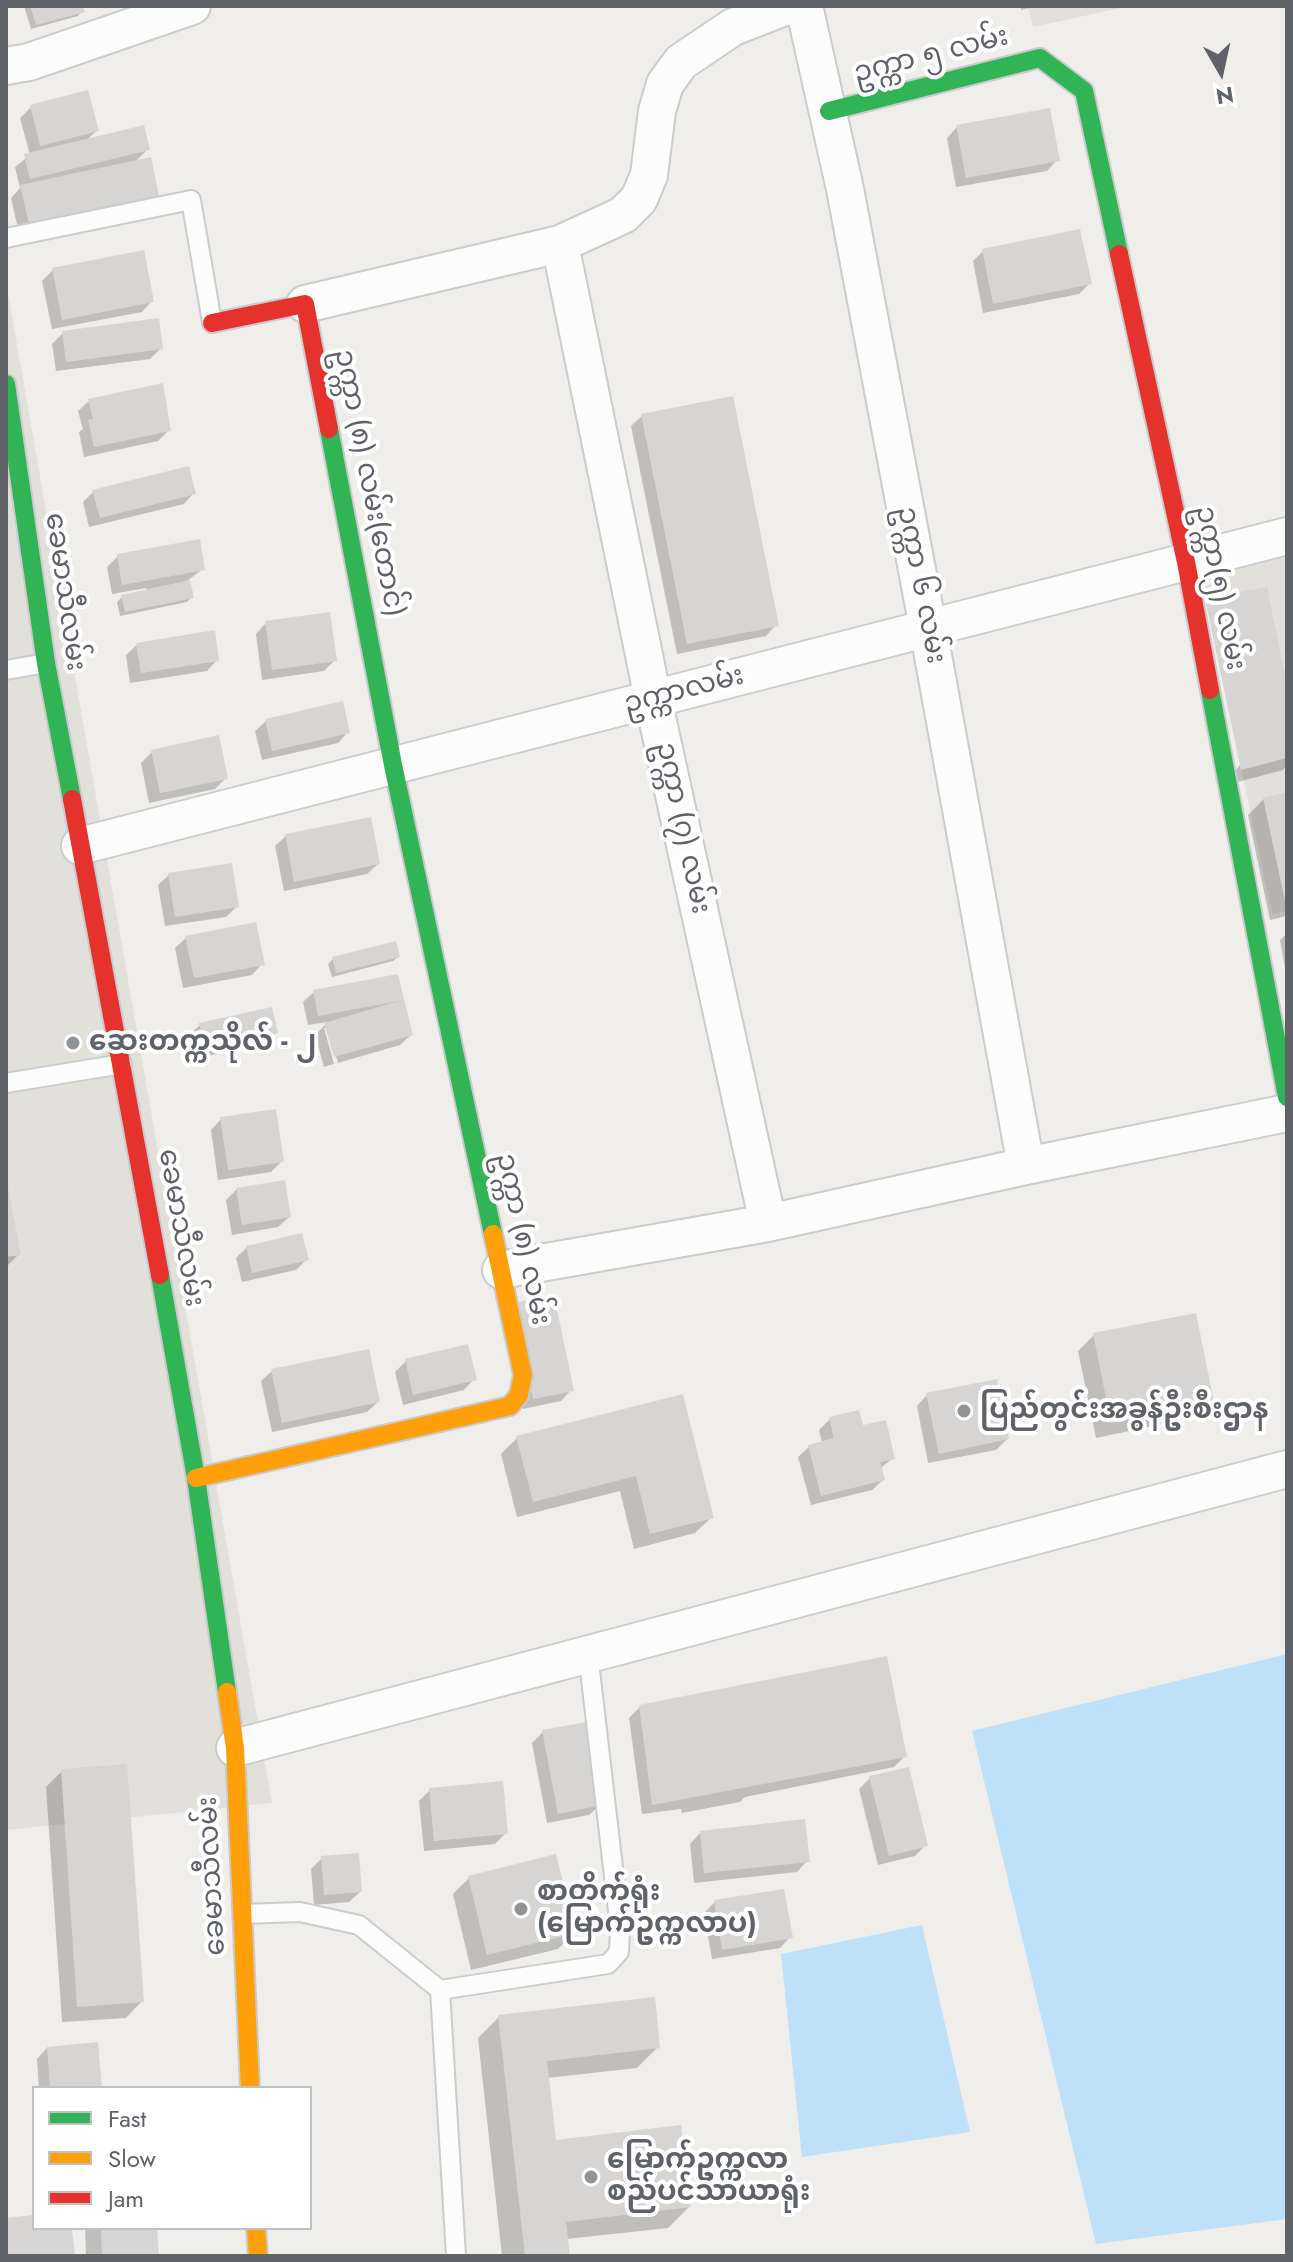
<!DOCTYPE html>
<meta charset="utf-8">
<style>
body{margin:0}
#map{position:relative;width:1293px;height:2262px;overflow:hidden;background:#efeeea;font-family:Jost,sans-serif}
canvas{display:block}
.frame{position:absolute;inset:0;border:8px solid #5f6368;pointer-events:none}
.legend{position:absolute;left:32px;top:2086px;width:280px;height:144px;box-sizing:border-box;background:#fff;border:2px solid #bfc1c3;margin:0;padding:10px 14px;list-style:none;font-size:24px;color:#5f6368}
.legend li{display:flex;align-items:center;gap:16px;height:40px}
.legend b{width:40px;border:2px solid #bfc1c3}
.north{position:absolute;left:1181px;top:32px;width:80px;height:80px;-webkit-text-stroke:6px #fff;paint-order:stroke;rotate:171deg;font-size:22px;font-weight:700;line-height:32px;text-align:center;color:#5f6368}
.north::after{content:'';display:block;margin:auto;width:28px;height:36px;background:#5f6368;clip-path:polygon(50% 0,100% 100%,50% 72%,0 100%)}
</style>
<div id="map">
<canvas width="1293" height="2262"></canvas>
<div class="frame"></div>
<ul class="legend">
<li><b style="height:10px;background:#30b455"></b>Fast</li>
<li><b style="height:10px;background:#ff9f0a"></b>Slow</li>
<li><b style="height:10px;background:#e5322d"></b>Jam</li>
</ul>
<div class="north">N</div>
</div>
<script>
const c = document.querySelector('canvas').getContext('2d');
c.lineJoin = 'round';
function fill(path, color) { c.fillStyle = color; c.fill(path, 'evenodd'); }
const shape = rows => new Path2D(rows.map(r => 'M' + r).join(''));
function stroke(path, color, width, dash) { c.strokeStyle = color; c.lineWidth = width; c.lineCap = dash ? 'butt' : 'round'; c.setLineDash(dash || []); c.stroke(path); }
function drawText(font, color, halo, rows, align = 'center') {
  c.font = font + ' Jost,"Noto Sans Myanmar",sans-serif'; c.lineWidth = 8; c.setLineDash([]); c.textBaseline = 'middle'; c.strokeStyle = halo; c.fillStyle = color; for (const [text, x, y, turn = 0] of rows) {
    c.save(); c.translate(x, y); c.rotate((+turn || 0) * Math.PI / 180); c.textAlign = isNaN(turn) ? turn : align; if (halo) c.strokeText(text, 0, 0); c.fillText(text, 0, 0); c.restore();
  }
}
const education = shape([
 [1028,6,1130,6,1033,27],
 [6,282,272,1803,6,1830],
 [1287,551,1287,911,1272,914,1199,570]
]);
const water = shape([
 [1287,1654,1287,2219,1096,2244,972,1731],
 [922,1925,970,2132,802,2157,781,1954]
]);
const shadow = shape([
 [24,6,81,6,82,11,78,16,31,29],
 [1021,6,1039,6,1021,10],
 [31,107,97,130,85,142,148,149,134,163,157,195,146,206,19,233,11,198,20,188,15,167,30,155,20,118],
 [957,127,1057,160,1047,171,956,187,947,138],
 [983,251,1090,283,1079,294,983,313,973,261],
 [53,270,152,301,142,312,52,329,42,281],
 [63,333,161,348,150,359,56,371,52,344],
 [89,401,169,430,158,441,84,457,79,432,83,429,78,411],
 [642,416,776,625,766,636,677,654,631,426],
 [93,492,194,493,184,504,89,527,83,502],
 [118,556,203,569,188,580,192,597,187,602,120,616,117,602,122,597,147,592,146,588,112,594,107,567],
 [266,623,335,660,324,671,262,680,256,634],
 [137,645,217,660,207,671,130,683,126,655],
 [1287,695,1287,765,1283,770,1226,785],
 [266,721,348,732,338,743,262,760,255,731],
 [152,752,226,778,215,789,149,803,141,763],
 [1287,794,1287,916,1270,920,1248,815,1264,799],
 [286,836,378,864,367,874,284,891,275,846],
 [169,875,237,906,226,917,165,926,158,885],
 [1287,933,1287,974,1286,974,1280,940],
 [186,938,262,964,252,975,183,988,175,948],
 [398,957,393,961,332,977,328,964,333,959],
 [397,976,411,1035,400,1045,338,1063,328,1028,324,1028,334,1064,324,1067,315,1035,328,1022,308,1025,303,1002,314,992],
 [200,1025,276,1033,265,1043,195,1059,189,1035],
 [221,1119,282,1161,271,1172,218,1180,211,1130],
 [6,1179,19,1254,6,1267],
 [237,1189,289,1217,278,1227,232,1235,226,1200],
 [247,1247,306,1260,296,1270,242,1282,236,1258],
 [504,1316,571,1390,561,1401,523,1409],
 [1094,1335,1212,1401,1196,1417,1096,1438,1078,1351],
 [406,1361,474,1379,464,1390,403,1405,395,1372],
 [272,1371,378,1402,367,1412,272,1432,261,1381],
 [927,1395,1007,1439,996,1450,928,1463,917,1406],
 [681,1397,712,1517,695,1533,634,1549,620,1491,517,1517,501,1454,517,1438],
 [830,1419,861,1428,893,1458,880,1469,883,1480,872,1490,811,1505,798,1457,809,1447,822,1443,819,1430],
 [640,1707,905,1756,894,1767,745,1797,740,1802,682,1813,681,1809,642,1814,629,1718],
 [543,1732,600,1805,589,1815,547,1823,532,1743],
 [62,1771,142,2001,126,2018,62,2022,46,1787],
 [870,1778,926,1845,915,1856,878,1865,859,1789],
 [430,1790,506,1833,495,1844,424,1851,419,1801],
 [700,1833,807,1861,797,1872,694,1883,690,1844],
 [322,1858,360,1892,349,1902,314,1905,311,1869],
 [469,1878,574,1933,558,1949,471,1970,453,1894],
 [715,1902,790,1937,780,1948,712,1959,704,1913],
 [499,2017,658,2047,637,2068,547,2078,554,2142,689,2207,668,2228,566,2239,568,2256,502,2256,478,2038],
 [47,2048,100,2088,39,2088,37,2059],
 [85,2228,155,2228,157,2256,86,2256]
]);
const building = shape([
 [30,6,83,6,85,12,36,25],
 [88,90,99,131,40,146,30,105],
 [1050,108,1060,161,966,178,956,125],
 [144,125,150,150,30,179,24,154],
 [151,157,159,196,29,224,20,185],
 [1080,229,1092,284,993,304,982,249],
 [144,250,154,302,62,320,52,268],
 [159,318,163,349,66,362,62,331],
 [163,383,171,431,94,447,88,420,93,419,88,399],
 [733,396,779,626,687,644,641,414],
 [189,466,196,494,100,518,92,490],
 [200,539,205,570,122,585,117,554],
 [190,580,194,598,125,612,121,595],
 [1267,587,1287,685,1287,758,1241,770,1205,598],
 [330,612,337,661,272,670,265,621],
 [215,630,219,661,141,673,136,643],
 [343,701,350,733,272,751,265,719],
 [219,735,228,779,160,793,151,750],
 [1287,792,1287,906,1286,906,1263,798],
 [371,817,380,864,294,882,285,834],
 [232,863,239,907,175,917,168,873],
 [256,922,265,965,194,978,185,936],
 [396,941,400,957,336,973,332,957],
 [398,974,413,1035,334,1057,324,1023,399,1001,318,1016,313,990],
 [272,1007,278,1033,205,1050,199,1023],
 [276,1109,284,1162,228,1170,220,1117],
 [6,1177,21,1255,6,1257],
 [285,1180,291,1217,242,1225,236,1188],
 [302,1233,309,1260,252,1273,246,1246],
 [554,1295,574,1391,533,1399,513,1303],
 [1196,1313,1214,1402,1111,1423,1093,1333],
 [468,1344,477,1380,413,1395,405,1359],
 [369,1349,380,1402,282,1423,271,1369],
 [997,1379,1009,1439,939,1454,926,1393],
 [683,1394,714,1518,650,1534,636,1476,533,1502,516,1436],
 [859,1410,863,1425,886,1420,895,1459,880,1462,885,1480,821,1496,808,1445,834,1438,829,1417],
 [887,1656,907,1757,652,1805,639,1705],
 [587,1722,602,1805,558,1814,542,1730],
 [127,1764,144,2002,77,2007,61,1769],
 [909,1767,928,1846,889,1856,869,1776],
 [503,1781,508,1834,434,1841,429,1788],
 [805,1819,810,1862,704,1873,700,1831],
 [359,1853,362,1892,324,1895,321,1856],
 [556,1854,576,1933,487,1955,468,1876],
 [784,1889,793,1938,722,1950,714,1900],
 [655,1997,660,2048,547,2061,556,2140,681,2125,691,2207,566,2222,570,2256,525,2256,498,2015],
 [98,2042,102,2088,50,2088,47,2047],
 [34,2215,34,2228,72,2228,75,2256,6,2256,6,2218],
 [101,2228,157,2228,159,2256,102,2256]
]);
const lane = shape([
 [6,238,191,200,212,322],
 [6,670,46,663],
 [6,1083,122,1064],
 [243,1914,300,1912,359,1925,440,1990],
 [456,2256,440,1990,608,1964,619,1952,620,1928,588,1653]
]);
const street = shape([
 [804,6,845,189,928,628,1026,1166],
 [6,66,29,62,192,6],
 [560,244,653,699,768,1223],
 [305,304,560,244,623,215,639,199,649,175,657,111,665,84,681,62,733,27,787,6],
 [80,846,1287,536],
 [501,1270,768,1223,1026,1166,1287,1113],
 [235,1748,1287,1469]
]);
const fast = shape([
 [829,111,1040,58,1084,91,1119,254],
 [6,384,46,663,72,799],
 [329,429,393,765,493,1234],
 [1210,690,1287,1097],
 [160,1275,196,1478,227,1692]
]);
const slow = shape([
 [196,1478,510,1406,519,1395,523,1375,493,1234],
 [227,1692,235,1748,250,2088],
 [256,2228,258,2256]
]);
const jam = shape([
 [1119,254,1186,562,1210,690],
 [212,323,305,304,329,429],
 [72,799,160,1275]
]);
const markers = [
 [73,1043,8,"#919496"],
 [964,1411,8,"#919496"],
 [521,1909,8,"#919496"],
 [591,2177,8,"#919496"]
];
const streetNames = [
 ["ဥက္ကာ ၅ လမ်း",931,56,-14],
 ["ဥက္ကာ (၈) လမ်း(တောင်)",368,483,79],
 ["ဥက္ကာ ၆ လမ်း",920,585,79],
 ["ဥက္ကာ(၅) လမ်း",1219,588,79],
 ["ခေမာသီလမ်း",64,592,82],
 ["ဥက္ကာလမ်း",684,691,-14],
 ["ဥက္ကာ (၇) လမ်း",682,828,78],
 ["ခေမာသီလမ်း",180,1228,80],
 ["ဥက္ကာ (၈) လမ်း",522,1239,78],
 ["ခေမာသီလမ်း",213,1876,-93]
];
const poiNames = [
 ["ဆေးတက္ကသိုလ် - ၂",89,1043],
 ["ပြည်တွင်းအခွန်ဦးစီးဌာန",980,1411],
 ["စာတိုက်ရုံး",537,1893],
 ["(မြောက်ဥက္ကလာပ)",537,1925],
 ["မြောက်ဥက္ကလာ",607,2161],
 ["စည်ပင်သာယာရုံး",607,2193]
];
fill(education, '#e2e0da');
fill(water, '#bfe0f9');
fill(shadow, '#0003');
fill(building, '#d6d5d3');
stroke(lane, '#cbcccc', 22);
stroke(street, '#cbcccc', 40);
stroke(fast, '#cacacb', 22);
stroke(slow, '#cacacb', 22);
stroke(jam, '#cacacb', 22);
stroke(lane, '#fdfcfc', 18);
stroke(street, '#fdfcfc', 36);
stroke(fast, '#30b455', 18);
stroke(slow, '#ff9f0a', 18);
stroke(jam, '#e5322d', 18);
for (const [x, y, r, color] of markers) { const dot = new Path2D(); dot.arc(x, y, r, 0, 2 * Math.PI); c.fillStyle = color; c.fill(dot); stroke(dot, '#fff', 3); }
drawText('28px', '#5f6368', '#fff', streetNames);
drawText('bold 28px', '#5f6368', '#fff', poiNames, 'left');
</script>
